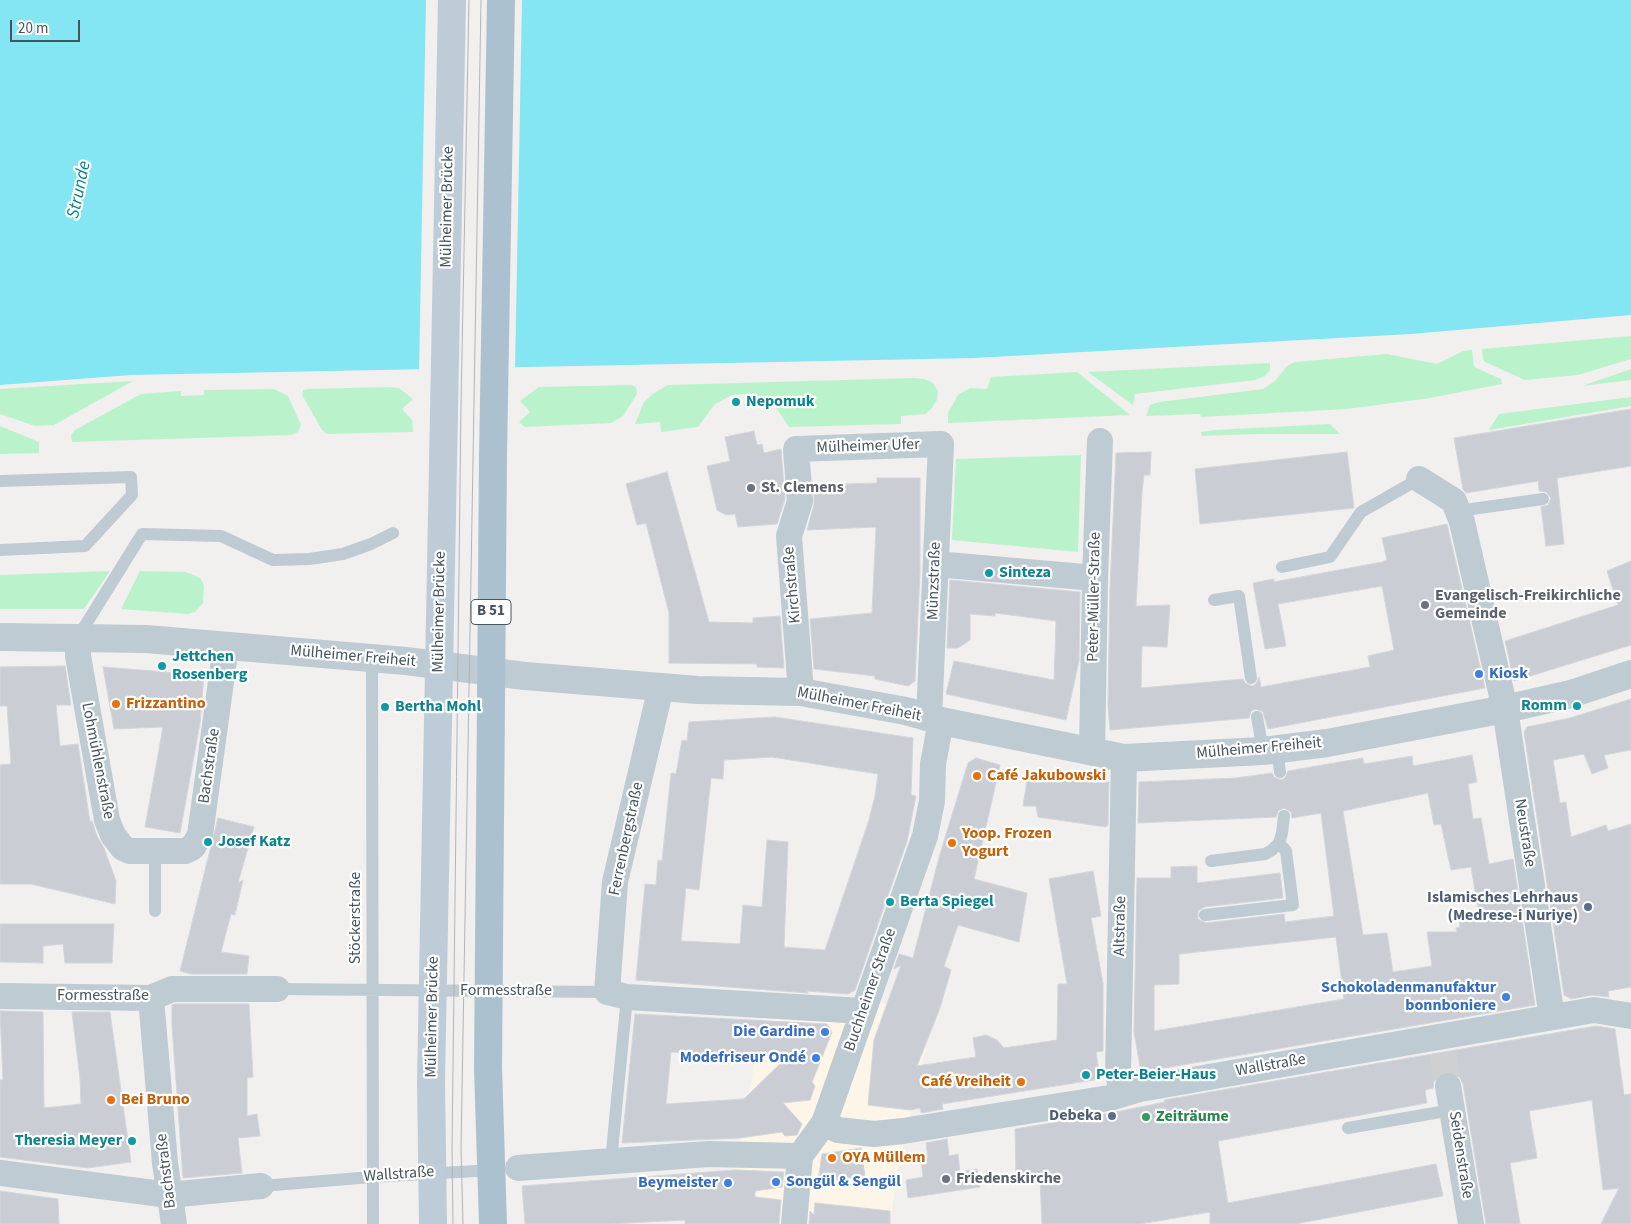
<!DOCTYPE html>
<meta charset="utf-8">
<style>
body{margin:0}
#map{position:relative;width:1631px;height:1224px;overflow:hidden;background:#f2efef;font-family:"Source Sans 3",sans-serif}
canvas{display:block}
.scale{position:absolute;left:10px;top:20px;width:70px;height:22px;box-sizing:border-box;border:2px solid #45545e;border-top:0;padding-left:6px;font-size:15px;line-height:18px;white-space:nowrap;color:#45545e;-webkit-text-stroke:4px #fff;paint-order:stroke}
</style>
<div id="map">
<canvas width="1631" height="1224"></canvas>
<div class="scale">20 m</div>
</div>
<script>
const c = document.querySelector('canvas').getContext('2d');
c.lineJoin = 'round';
function fill(path, color) { c.fillStyle = color; c.fill(path, 'evenodd'); }
const shape = rows => new Path2D(rows.map(r => 'M' + r).join(''));
function stroke(path, color, width, dash) { c.strokeStyle = color; c.lineWidth = width; c.lineCap = dash ? 'butt' : 'round'; c.setLineDash(dash || []); c.stroke(path); }
function drawText(font, color, halo, rows, align = 'center') {
  c.font = font + ' "Source Sans 3",sans-serif'; c.lineWidth = 4.5; c.setLineDash([]); c.textBaseline = 'middle'; c.strokeStyle = halo; c.fillStyle = color; for (const [text, x, y, turn = 0] of rows) {
    c.save(); c.translate(x, y); c.rotate((+turn || 0) * Math.PI / 180); c.textAlign = isNaN(turn) ? turn : align; if (halo) c.strokeText(text, 0, 0); c.fillText(text, 0, 0); c.restore();
  }
}
const commercial = shape([
 [768,992,935,1009,898,1167,890,1224,724,1224]
]);
const green = shape([
 [1631,336,1631,359,1578,375,1525,380,1485,362,1483,359,1482,349],
 [1472,350,1474,367,1501,379,1502,384,1430,398,1347,409,1201,417,1200,414,1146,416,1150,405,1159,402,1263,389,1275,381,1287,366,1295,362,1387,354,1437,364,1463,351],
 [1270,363,1270,370,1265,376,1255,380,1135,394,1133,405,1088,372],
 [1631,369,1631,380,1582,386],
 [1077,372,1130,415,948,423,948,413,958,395,970,388,987,389,991,377],
 [914,378,925,379,933,383,938,391,937,400,931,409,925,414,901,416,901,424,789,427,774,405,759,397,745,394,732,395,715,404,698,427,661,432,660,422,635,424,644,402,654,393,668,385],
 [133,381,54,425,35,426,0,414,0,389],
 [631,385,636,387,637,394,623,416,611,423,525,427,519,422,530,412,520,401,539,387],
 [388,387,399,388,413,399,402,409,412,420,413,432,327,434,322,430,302,395,303,390,308,389],
 [274,389,288,396,301,425,298,432,291,435,72,442,71,435,75,430,141,394,181,391,181,396,204,395,204,390],
 [1631,397,1631,406,1489,430,1499,414],
 [1330,424,1340,434,1257,434,1202,436,1201,432,1215,430],
 [0,426,39,442,39,453,0,454],
 [1081,455,1078,552,952,540,956,459],
 [110,571,84,609,0,609,0,575],
 [140,571,185,572,194,575,201,579,204,586,203,603,195,612,188,614,121,609]
]);
const water = shape([
 [0,0,1631,0,1631,315,1411,334,974,358,131,375,0,385]
]);
const pier = shape([
 [426,0,522,0,515,371,419,373]
]);
const building = shape([
 [1631,409,1631,466,1557,478,1564,544,1546,546,1541,507,1548,505,1551,498,1546,492,1539,491,1538,481,1466,493,1463,489,1454,438,1631,409],
 [754,431,757,445,762,444,764,453,781,449,785,499,777,524,738,527,735,514,726,515,717,510,707,466,730,461,725,437,754,431],
 [1151,452,1150,475,1144,475,1142,492,1136,606,1170,605,1167,647,1142,646,1141,688,1243,679,1245,683,1252,686,1256,684,1259,677,1261,687,1370,667,1368,656,1394,650,1382,586,1278,604,1286,646,1265,649,1253,583,1274,579,1274,582,1382,562,1387,560,1382,538,1447,524,1485,688,1268,729,1263,712,1256,709,1251,711,1249,718,1110,730,1108,706,1110,589,1116,453,1151,452],
 [1347,452,1354,508,1200,524,1195,469,1347,452],
 [667,472,709,622,753,623,753,618,780,616,784,668,757,667,757,664,669,663,669,613,646,523,637,525,626,484,667,472],
 [877,478,920,478,920,572,915,681,908,686,875,679,875,676,814,669,810,619,872,613,876,527,807,530,814,505,814,485,877,483,877,478],
 [1631,561,1631,645,1514,681,1505,641,1618,605,1607,571,1631,561],
 [950,580,1080,592,1079,661,1066,720,946,694,954,661,1054,680,1055,653,1056,621,995,613,995,616,970,614,970,640,958,648,947,648,950,580],
 [65,666,71,705,56,705,60,746,78,744,90,822,92,821,97,836,104,848,116,881,115,904,31,884,0,884,0,765,11,764,7,706,0,706,0,667,65,666],
 [103,667,204,675,200,723,180,833,145,827,163,727,114,729,103,667],
 [1631,699,1631,750,1604,755,1608,768,1592,774,1584,754,1553,760,1560,803,1566,802,1571,837,1606,825,1608,831,1631,824,1631,987,1608,991,1609,997,1592,995,1571,999,1564,995,1524,732,1527,727,1570,718,1631,699],
 [775,717,913,738,911,795,916,796,907,841,855,990,848,994,807,991,808,993,636,980,645,884,656,885,658,860,662,861,671,773,676,774,682,740,687,741,689,722,775,717],
 [772,757,878,774,875,796,869,820,825,950,784,947,788,842,767,840,762,907,743,905,740,944,681,941,686,888,699,890,711,778,723,779,724,760,772,757],
 [1472,755,1477,782,1468,784,1473,819,1481,818,1489,864,1513,859,1535,1005,1141,1072,1134,1032,1137,878,1171,878,1171,867,1197,866,1197,883,1280,873,1283,898,1204,907,1198,911,1198,919,1206,923,1284,914,1285,922,1334,916,1321,813,1292,818,1291,812,1284,808,1278,811,1276,817,1138,823,1139,782,1236,778,1272,773,1274,777,1281,780,1285,778,1288,771,1363,758,1364,764,1412,756,1413,766,1472,755],
 [1428,793,1434,825,1441,824,1451,870,1471,867,1479,914,1459,917,1460,927,1456,928,1457,932,1427,932,1432,966,1393,972,1387,933,1363,935,1343,811,1428,793],
 [1336,937,1344,999,1154,1031,1154,985,1179,984,1179,954,1336,937],
 [976,758,1000,765,974,879,1027,893,1019,942,958,925,944,966,951,970,940,1008,917,1066,976,1057,973,1038,986,1035,997,1040,1004,1048,1057,1040,1058,984,1067,984,1049,879,1093,871,1101,916,1091,918,1103,983,1103,1051,1096,1052,1100,1079,942,1104,943,1109,921,1113,920,1108,910,1110,868,1105,874,1040,901,965,894,969,899,954,913,958,940,854,968,763,976,758],
 [1035,772,1093,783,1109,782,1108,825,1106,827,1038,817,1036,806,1023,806,1028,774,1034,775,1035,772],
 [218,818,254,827,238,883,243,880,235,915,231,914,221,952,249,956,247,974,191,974,180,971,218,818],
 [0,924,114,924,112,963,65,963,63,944,43,946,43,963,0,962,0,924],
 [175,1004,249,1004,253,1077,247,1078,247,1116,257,1114,260,1136,238,1138,242,1173,183,1178,172,1026,172,1005,175,1004],
 [0,1011,43,1012,44,1108,81,1104,80,1079,72,1012,110,1012,131,1162,88,1168,0,1157,0,1080,3,1080,0,1011],
 [635,1014,827,1024,832,1032,812,1082,815,1086,810,1100,783,1103,802,1124,797,1135,785,1136,782,1132,740,1138,622,1143,635,1014],
 [671,1052,723,1055,786,1058,744,1099,666,1104,671,1052],
 [1596,1026,1615,1029,1624,1095,1631,1094,1631,1224,1601,1224,1619,1188,1603,1190,1592,1100,1529,1111,1537,1158,1510,1163,1520,1224,1486,1224,1463,1084,1459,1076,1453,1072,1446,1071,1438,1075,1434,1081,1433,1088,1425,1090,1427,1103,1218,1141,1228,1203,1436,1164,1443,1196,1295,1224,1210,1224,1210,1212,1140,1224,1042,1224,1040,1178,1023,1181,1022,1176,1016,1177,1015,1129,1111,1113,1165,1102,1164,1100,1596,1026],
 [947,1139,949,1156,958,1154,960,1172,977,1169,980,1187,908,1198,906,1180,923,1177,921,1159,928,1158,926,1143,947,1139],
 [861,1148,865,1176,818,1182,822,1154,861,1148],
 [735,1170,784,1172,782,1187,755,1191,755,1197,781,1200,779,1224,685,1224,685,1220,608,1224,525,1224,522,1186,735,1170],
 [0,1191,58,1199,59,1224,0,1224,0,1191],
 [815,1203,890,1211,890,1224,809,1224,810,1211,814,1215,815,1203]
]);
const minorTunnel = shape([
 [1443,1053,1448,1086]
]);
const service = shape([
 [0,481,131,477,132,495,85,546,0,550],
 [1458,511,1543,499],
 [1282,567,1330,557,1361,512,1419,479],
 [1214,600,1239,596,1251,678],
 [78,637,142,534,221,536,273,560,309,559,343,554,371,544,393,533],
 [372,659,373,1224],
 [1257,717,1263,751],
 [1277,749,1280,772],
 [155,851,155,911],
 [1211,861,1265,854,1272,850,1279,843,1282,833,1284,816],
 [1205,915,1293,905,1286,851,1279,843],
 [277,989,607,992],
 [1348,1128,1452,1110],
 [611,1161,627,997],
 [261,1186,372,1177,493,1170]
]);
const minor = shape([
 [1419,479,1454,501,1462,522,1505,709,1552,1017],
 [936,564,1095,578],
 [78,637,78,656,107,820,113,835,123,848,130,851,185,851,193,847,200,835,226,645],
 [661,687,615,882,607,992,627,997,863,1011],
 [801,692,789,536,800,501,796,449,941,444,929,718],
 [1092,752,1095,578,1100,441],
 [0,996,151,998,172,989,277,989],
 [151,998,165,1163,174,1224],
 [1448,1086,1471,1224],
 [1123,1094,1118,1075,1124,758],
 [824,1123,838,1130,874,1134,903,1131,1109,1098,1140,1089,1594,1010,1631,1016],
 [518,1168,709,1154,800,1156],
 [0,1173,169,1195,261,1186],
 [794,1224,800,1156,824,1123,925,836,932,801,933,764,941,721]
]);
const tertiary = shape([
 [0,637,146,639,406,661,525,676,698,690,801,692,906,711,941,721,1124,758,1263,751,1327,743,1505,709,1571,694,1631,674]
]);
const tram = shape([
 [453,1224,452,1149,461,404,469,0],
 [463,1224,461,1149,481,0]
]);
const secondaryBridge = shape([
 [433,1224,431,1081,452,0]
]);
const primaryBridge = shape([
 [493,1224,488,1068,493,456,501,0]
]);
const markers = [
 [736,402,5,"#0f9aa8"],
 [751,488,5,"#6b7280"],
 [989,573,5,"#0f9aa8"],
 [1425,605,5,"#6b7280"],
 [162,666,5,"#0f9aa8"],
 [1479,674,5,"#3f7fe0"],
 [116,704,5,"#e8710a"],
 [1577,706,5,"#0f9aa8"],
 [385,707,5,"#0f9aa8"],
 [977,776,5,"#e8710a"],
 [208,842,5,"#0f9aa8"],
 [952,843,5,"#e8710a"],
 [890,902,5,"#0f9aa8"],
 [1588,907,5,"#5c6f8a"],
 [1506,997,5,"#3f7fe0"],
 [825,1032,5,"#3f7fe0"],
 [816,1058,5,"#3f7fe0"],
 [1086,1075,5,"#0f9aa8"],
 [1021,1082,5,"#e8710a"],
 [111,1100,5,"#e8710a"],
 [1112,1116,5,"#5c6f8a"],
 [1146,1117,5,"#2e9e5b"],
 [132,1141,5,"#0f9aa8"],
 [832,1158,5,"#e8710a"],
 [946,1179,5,"#6b7280"],
 [776,1182,5,"#3f7fe0"],
 [728,1183,5,"#3f7fe0"]
];
const shields = [
 [491,612,40]
];
const shieldNames = [
 ["B 51",491,612]
];
const streetNames = [
 ["Mülheimer Brücke",448,207,-89],
 ["Mülheimer Ufer",868,447,-2],
 ["Münzstraße",935,581,-88],
 ["Kirchstraße",793,585,-95],
 ["Peter-Müller-Straße",1095,597,-89],
 ["Mülheimer Brücke",440,612,-89],
 ["Mülheimer Freiheit",353,657,5],
 ["Mülheimer Freiheit",859,705,11],
 ["Mülheimer Freiheit",1259,749,-5],
 ["Lohmühlenstraße",97,761,79],
 ["Bachstraße",210,766,-82],
 ["Neustraße",1524,833,81],
 ["Ferrenbergstraße",627,839,-78],
 ["Stöckerstraße",356,918,-90],
 ["Altstraße",1121,926,-89],
 ["Buchheimer Straße",871,990,-71],
 ["Formesstraße",506,991],
 ["Formesstraße",103,996],
 ["Mülheimer Brücke",433,1017,-89],
 ["Wallstraße",1271,1066,-10],
 ["Seidenstraße",1460,1155,81],
 ["Bachstraße",167,1171,-97],
 ["Wallstraße",399,1175,-4]
];
const cultureNames = [
 ["Nepomuk",746,402],
 ["Sinteza",999,573],
 ["Jettchen",172,657],
 ["Rosenberg",172,675],
 ["Romm",1567,706,"right"],
 ["Bertha Mohl",395,707],
 ["Josef Katz",218,842],
 ["Berta Spiegel",900,902],
 ["Peter-Beier-Haus",1096,1075],
 ["Theresia Meyer",122,1141,"right"]
];
const worshipNames = [
 ["St. Clemens",761,488],
 ["Evangelisch-Freikirchliche",1435,596],
 ["Gemeinde",1435,614],
 ["Friedenskirche",956,1179]
];
const shopNames = [
 ["Kiosk",1489,674,"left"],
 ["Schokoladenmanufaktur",1496,988],
 ["bonnboniere",1496,1006],
 ["Die Gardine",815,1032],
 ["Modefriseur Ondé",806,1058],
 ["Songül & Sengül",786,1182,"left"],
 ["Beymeister",718,1183]
];
const foodNames = [
 ["Frizzantino",126,704],
 ["Café Jakubowski",987,776],
 ["Yoop. Frozen",962,834],
 ["Yogurt",962,852],
 ["Café Vreiheit",1011,1082,"right"],
 ["Bei Bruno",121,1100],
 ["OYA Müllem",842,1158]
];
const serviceNames = [
 ["Islamisches Lehrhaus",1578,898],
 ["(Medrese-i Nuriye)",1578,916],
 ["Debeka",1102,1116]
];
const leisureNames = [
 ["Zeiträume",1156,1117]
];
const waterNames = [
 ["Strunde",80,190,-78]
];
fill(commercial, '#fdf5e7');
fill(green, '#baf3cb');
fill(water, '#84e5f3');
fill(pier, '#f2efef');
fill(building, '#caced4');
stroke(building, '#d2d6db', 1);
stroke(minorTunnel, '#cfd0d2', 26, [26, 13]);
stroke(service, '#becbd2', 12);
stroke(minor, '#becbd2', 26);
stroke(tertiary, '#becbd2', 28);
stroke(tram, '#b1b5ba', 1);
stroke(secondaryBridge, '#beccd7', 28);
stroke(primaryBridge, '#acc1d0', 28);
for (const [x, y, r, color] of markers) { const dot = new Path2D(); dot.arc(x, y, r, 0, 2 * Math.PI); c.fillStyle = color; c.fill(dot); stroke(dot, '#fff', 2); }
for (const [x, y, w] of shields) { const box = new Path2D(); box.roundRect(x - w / 2, y - 12.5, w, 25, 4); c.fillStyle = '#fff'; c.fill(box); stroke(box, '#45545e', 1); }
drawText('bold 15px', '#45545e', null, shieldNames);
drawText('16px', '#45545e', '#fff', streetNames);
drawText('bold 16px', '#0d838f', '#fff', cultureNames, 'left');
drawText('bold 16px', '#5b616d', '#fff', worshipNames, 'left');
drawText('bold 16px', '#366cbe', '#fff', shopNames, 'right');
drawText('bold 16px', '#c56008', '#fff', foodNames, 'left');
drawText('bold 16px', '#4e5e75', '#fff', serviceNames, 'right');
drawText('bold 16px', '#27864d', '#fff', leisureNames, 'left');
drawText('italic 18px', '#048294', '#fff', waterNames);
</script>
